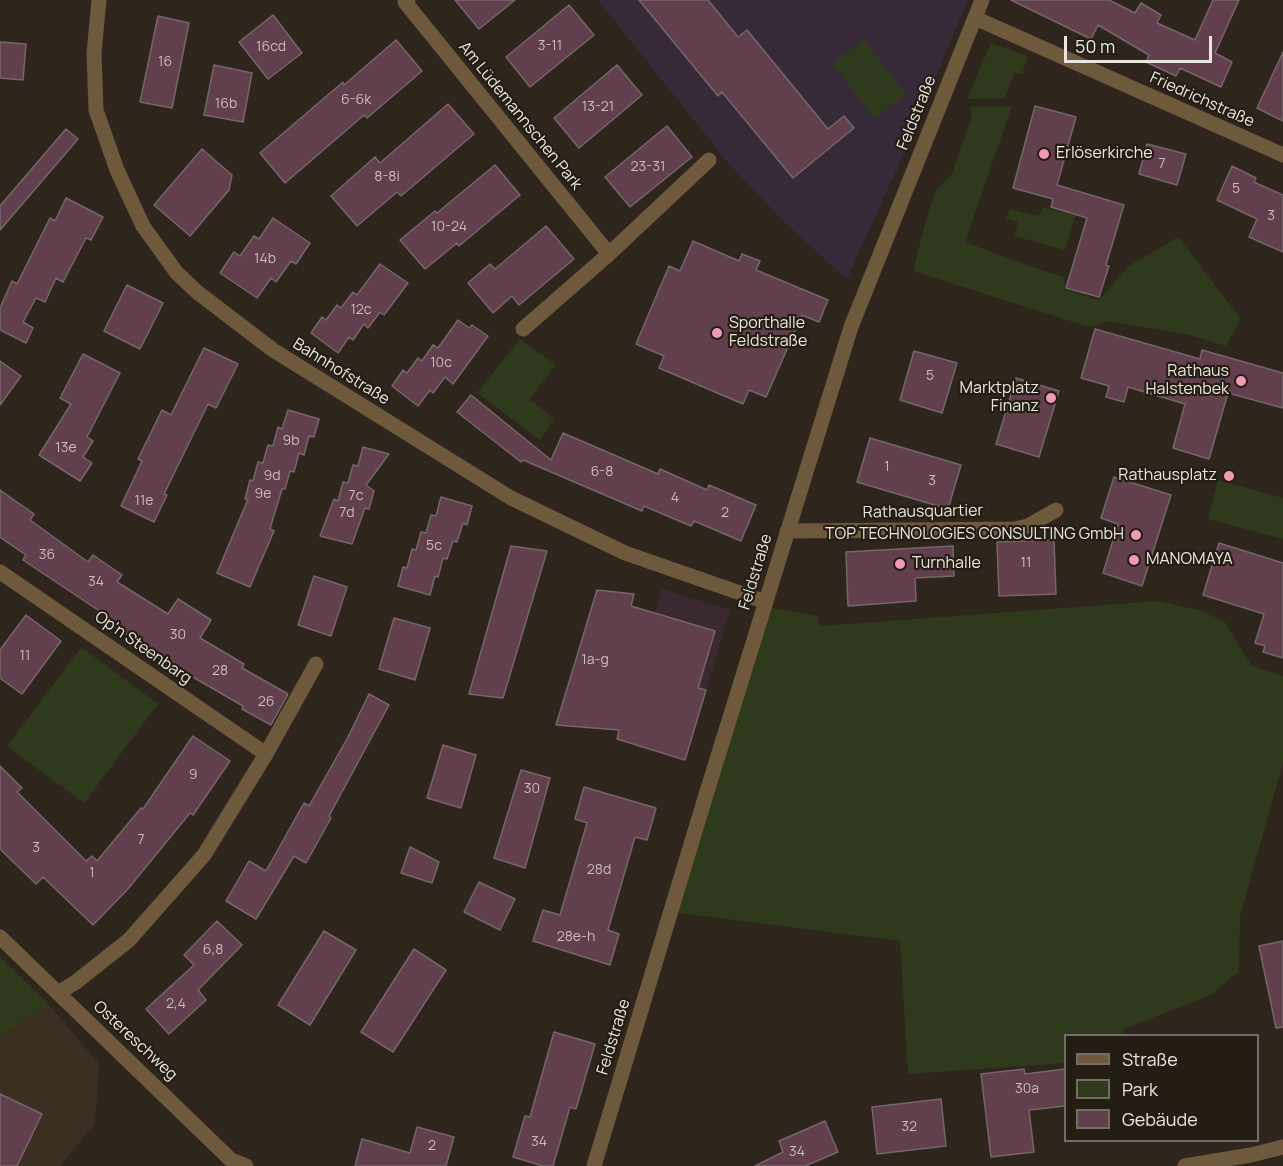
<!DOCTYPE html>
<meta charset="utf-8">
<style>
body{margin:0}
#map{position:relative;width:1283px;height:1166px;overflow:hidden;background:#2e261d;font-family:Manrope,sans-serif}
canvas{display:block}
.legend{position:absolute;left:1064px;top:1034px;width:195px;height:108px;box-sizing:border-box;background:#241d14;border:2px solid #746d65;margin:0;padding:8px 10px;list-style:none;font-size:18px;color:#ebe6df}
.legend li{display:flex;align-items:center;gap:12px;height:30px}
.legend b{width:30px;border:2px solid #746d65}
.scale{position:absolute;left:1064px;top:36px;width:148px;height:27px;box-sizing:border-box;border:3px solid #ebe6df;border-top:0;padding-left:8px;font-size:18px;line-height:21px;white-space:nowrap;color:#ebe6df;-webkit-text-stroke:4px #241d14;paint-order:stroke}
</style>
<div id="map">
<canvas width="1283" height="1166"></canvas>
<ul class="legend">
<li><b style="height:8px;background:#6f593d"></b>Straße</li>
<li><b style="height:16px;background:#2e3a1b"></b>Park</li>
<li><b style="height:16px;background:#623f4d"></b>Gebäude</li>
</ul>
<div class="scale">50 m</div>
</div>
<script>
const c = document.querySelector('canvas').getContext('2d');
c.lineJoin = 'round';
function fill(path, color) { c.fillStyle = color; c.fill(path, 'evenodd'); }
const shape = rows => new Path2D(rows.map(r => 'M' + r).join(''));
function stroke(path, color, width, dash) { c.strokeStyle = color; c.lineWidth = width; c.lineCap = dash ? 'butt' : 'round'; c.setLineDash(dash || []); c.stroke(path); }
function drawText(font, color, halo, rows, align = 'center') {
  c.font = font + ' Manrope,sans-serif'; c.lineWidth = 4.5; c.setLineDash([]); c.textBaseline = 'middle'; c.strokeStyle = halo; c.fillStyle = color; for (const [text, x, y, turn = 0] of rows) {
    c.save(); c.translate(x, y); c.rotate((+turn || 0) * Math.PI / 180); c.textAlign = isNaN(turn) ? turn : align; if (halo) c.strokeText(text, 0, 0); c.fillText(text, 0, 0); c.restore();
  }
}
const built = shape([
 [47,1003,99,1064,95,1123,60,1166,0,1166,0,1038]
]);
const industrial = shape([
 [662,589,730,610,706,690,637,670,704,668,714,631,655,613]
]);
const education = shape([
 [598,0,968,0,901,160,847,279,784,222,730,165]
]);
const green = shape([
 [864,39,906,94,875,119,832,64],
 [991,43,1028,56,1022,74,1014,73,1005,98,967,99],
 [1012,106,965,242,1029,266,1064,277,1065,290,1099,300,1129,266,1178,237,1241,319,1226,346,1186,334,1106,321,1095,326,1086,326,913,271,924,227,936,190,952,174,972,116,971,107],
 [1043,207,1075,216,1065,250,1014,236,1018,222,1006,219,1010,209,1039,216],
 [520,339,556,365,529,399,554,418,540,440,477,393],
 [1218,480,1283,498,1283,539,1208,519],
 [1158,601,1198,610,1224,621,1252,666,1283,676,1283,763,1240,916,1239,972,1210,995,1124,1029,1124,1035,1066,1036,1065,1063,908,1074,900,941,671,912,767,607,818,616,820,626],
 [81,647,158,704,84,803,7,746],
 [0,957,47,1003,0,1038]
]);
const building = shape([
 [455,0,515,0,479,29,455,0],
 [639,0,708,0,738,37,747,30,828,129,844,116,854,128,793,178,722,92,718,96,639,0],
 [1011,0,1109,0,1135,13,1141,3,1161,15,1157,23,1195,40,1213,0,1239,0,1215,53,1232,62,1221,87,1180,68,1176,76,1146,62,1149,55,1098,25,1091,39,1011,0],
 [569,5,594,35,530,87,506,57,569,5],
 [273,15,302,53,268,79,239,42,273,15],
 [158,16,189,23,172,108,140,102,158,16],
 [396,40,422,71,367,118,364,115,285,183,260,153,343,82,344,85,396,40],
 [0,42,26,44,23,80,0,78,0,42],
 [1283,52,1283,121,1257,108,1283,52],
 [214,65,252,73,243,122,204,115,214,65],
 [617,65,642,95,579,148,554,118,617,65],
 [448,104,474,134,401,196,397,192,357,226,331,196,375,157,380,163,448,104],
 [1035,106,1076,117,1057,185,1124,205,1106,265,1109,266,1099,297,1066,288,1087,218,1051,207,1053,199,1013,188,1035,106],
 [667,126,692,157,630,207,605,177,667,126],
 [66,129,78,139,0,230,0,206,66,129],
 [1147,144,1186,154,1177,185,1139,174,1147,144],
 [202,149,232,175,229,190,190,236,154,205,202,149],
 [495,165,520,195,459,246,457,243,425,269,400,240,435,211,437,213,495,165],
 [1232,166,1256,178,1254,182,1283,195,1283,252,1249,237,1257,219,1217,200,1232,166],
 [66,198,103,217,91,240,86,238,63,282,56,278,45,302,36,298,23,322,33,328,26,343,0,330,0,308,12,281,17,284,50,218,55,221,66,198],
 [273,218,310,243,296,264,291,261,276,282,271,278,257,298,220,273,234,252,240,256,254,236,259,239,273,218],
 [546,226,574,259,519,305,512,296,493,313,468,283,490,264,495,269,546,226],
 [693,241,739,261,742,254,760,261,756,270,828,300,819,322,802,315,766,397,749,390,743,404,659,368,664,356,636,344,669,266,680,271,693,241],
 [380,264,408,283,384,315,380,312,368,328,364,324,353,340,349,337,338,353,311,333,322,317,326,320,337,305,341,308,353,292,357,295,380,264],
 [127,285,163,303,140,349,104,331,127,285],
 [458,320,469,328,472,325,488,336,453,384,445,377,433,393,430,390,418,406,392,386,403,370,407,373,418,358,422,361,433,345,438,348,458,320],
 [1095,329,1200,359,1202,350,1283,373,1283,408,1228,393,1209,459,1173,448,1185,404,1128,387,1124,402,1106,397,1109,386,1081,378,1095,329],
 [204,348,238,364,216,408,208,404,164,494,167,495,154,522,121,506,142,461,138,459,162,410,171,415,204,348],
 [914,351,957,363,942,413,900,400,914,351],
 [83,354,120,373,87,437,93,441,83,457,92,463,80,481,39,455,71,404,60,398,83,354],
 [0,361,21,376,0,405,0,361],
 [1016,378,1059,391,1039,457,996,444,1016,378],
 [471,395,551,460,563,433,658,474,660,469,707,490,709,485,756,505,741,541,694,521,691,526,644,506,642,511,523,460,521,462,457,412,471,395],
 [288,410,319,419,314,437,309,436,304,455,299,453,294,472,290,471,285,489,282,489,270,529,274,531,250,587,217,573,248,499,245,499,250,480,253,481,258,462,263,463,268,445,273,446,278,427,282,429,288,410],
 [870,438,961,465,948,509,857,482,870,438],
 [363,447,389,454,366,485,374,491,369,509,365,508,352,544,320,536,334,499,338,501,343,482,348,483,353,465,358,466,363,447],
 [1114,477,1171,495,1142,586,1103,573,1118,524,1101,518,1114,477],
 [0,490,34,514,30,520,88,562,93,555,122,575,117,582,168,614,178,599,211,620,200,638,244,664,242,668,288,694,271,725,242,709,243,706,179,669,178,670,145,649,147,647,108,622,110,618,23,560,26,555,0,537,0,490],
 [441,497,472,506,467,525,463,523,457,542,453,541,447,559,443,558,438,577,435,576,430,595,398,586,403,567,407,568,412,549,416,550,421,532,426,533,431,515,436,516,441,497],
 [1054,540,1056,594,999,596,997,542,1054,540],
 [1219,543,1283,563,1283,658,1263,652,1265,646,1255,643,1264,614,1203,595,1219,543],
 [511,546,547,551,503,698,469,694,511,546],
 [953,546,954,576,915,578,916,601,848,606,846,552,953,546],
 [314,576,347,587,331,636,298,625,314,576],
 [597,590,634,594,631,606,715,631,698,688,706,690,685,760,617,739,619,730,556,725,597,590],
 [26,615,61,641,22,694,0,678,0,650,26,615],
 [394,618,430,628,415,680,379,669,394,618],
 [369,694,389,705,329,816,331,818,306,863,294,856,256,919,226,901,249,861,266,871,304,803,309,806,348,737,369,694],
 [193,736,230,761,193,815,190,813,127,890,93,925,43,877,36,884,0,849,0,766,22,788,17,792,86,861,92,856,97,861,141,808,143,809,193,736],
 [443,745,476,755,461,808,427,798,443,745],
 [521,770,550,778,525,868,494,858,521,770],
 [584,787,656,808,647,840,635,837,608,930,619,934,610,965,533,941,543,910,560,915,587,823,575,819,584,787],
 [410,847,439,862,432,883,401,873,410,847],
 [479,882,515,899,500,930,464,912,479,882],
 [217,921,242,945,198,990,206,1000,169,1034,146,1009,194,965,184,955,217,921],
 [324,931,356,950,310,1025,278,1005,324,931],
 [1283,941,1283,1027,1276,1028,1259,946,1283,941],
 [414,949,446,970,393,1052,361,1032,414,949],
 [554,1032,595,1044,576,1109,570,1107,553,1166,543,1166,513,1157,525,1116,530,1117,554,1032],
 [1024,1069,1025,1074,1065,1069,1065,1106,1029,1110,1034,1152,991,1157,981,1074,1024,1069],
 [0,1094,42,1114,17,1166,0,1166,0,1094],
 [941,1099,946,1146,877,1154,872,1107,941,1099],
 [825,1121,838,1152,805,1166,755,1166,783,1152,779,1141,825,1121],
 [417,1127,454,1137,446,1166,355,1166,362,1139,410,1153,417,1127]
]);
const street = shape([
 [99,0,94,53,96,110,117,170,143,226,176,272,197,292,273,350,511,498,625,553,766,602],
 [408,0,405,2,609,254],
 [975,18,1283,155],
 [523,329,609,254,709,160],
 [787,531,1015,529,1028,526,1056,510],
 [0,572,266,754,204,855,129,940,76,982,58,993],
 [266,754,316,664],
 [0,937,231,1160,246,1166],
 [594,1166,705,798,851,327,982,0],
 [1185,1166,1251,1155,1283,1147]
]);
const markers = [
 [1044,154,6,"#f19ab3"],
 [717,333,6,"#f19ab3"],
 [1241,381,6,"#f19ab3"],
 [1051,398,6,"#f19ab3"],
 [1229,476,6,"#f19ab3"],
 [1136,535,6,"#f19ab3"],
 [1134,560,6,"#f19ab3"],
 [900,564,6,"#f19ab3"]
];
const numberNames = [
 ["3-11",550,46],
 ["16cd",271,47],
 ["16",165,62],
 ["6-6k",356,100],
 ["16b",226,104],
 ["13-21",598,107],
 ["7",1162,164],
 ["23-31",648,167],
 ["8-8i",387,177],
 ["5",1236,189],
 ["3",1271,216],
 ["10-24",449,227],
 ["14b",265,259],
 ["12c",361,310],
 ["10c",441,363],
 ["5",930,376],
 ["9b",291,441],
 ["13e",66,448],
 ["1",887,467],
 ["6-8",602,472],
 ["9d",272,476],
 ["3",932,481],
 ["9e",263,494],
 ["7c",356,496],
 ["4",675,498],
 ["11e",144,501],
 ["7d",347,513],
 ["2",725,513],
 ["5c",434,546],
 ["36",47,555],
 ["11",1026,563],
 ["34",96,582],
 ["30",178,635],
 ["11",25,656],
 ["1a-g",595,660],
 ["28",220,671],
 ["26",266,702],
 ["9",193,775],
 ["30",532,789],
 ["7",141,840],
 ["3",36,848],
 ["28d",599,870],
 ["1",92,873],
 ["28e-h",576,937],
 ["6,8",213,950],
 ["2,4",176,1004],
 ["30a",1027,1089],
 ["32",909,1127],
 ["34",539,1142],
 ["2",432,1146],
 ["34",797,1152]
];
const streetNames = [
 ["Friedrichstraße",1202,100,24],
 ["Feldstraße",917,113,-68],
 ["Am Lüdemannschen Park",520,116,51],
 ["Bahnhofstraße",341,372,32],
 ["Rathausquartier",923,512,-1],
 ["Feldstraße",756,572,-73],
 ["Op'n Steenbarg",143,648,35],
 ["Feldstraße",614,1037,-73],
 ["Ostereschweg",135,1041,43]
];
const poiNames = [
 ["Erlöserkirche",1056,154],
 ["Sporthalle",729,324],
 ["Feldstraße",729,342],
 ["Rathaus",1229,372,"right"],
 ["Halstenbek",1229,390,"right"],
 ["Marktplatz",1039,389,"right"],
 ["Finanz",1039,407,"right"],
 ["Rathausplatz",1217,476,"right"],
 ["TOP TECHNOLOGIES CONSULTING GmbH",1124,535,"right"],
 ["MANOMAYA",1146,560],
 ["Turnhalle",912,564]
];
fill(built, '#3b2f21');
fill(industrial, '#3b2931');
fill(education, '#362a38');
fill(green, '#2e3a1b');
fill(building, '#623f4d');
stroke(building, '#75666b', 1.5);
stroke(street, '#6f593d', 15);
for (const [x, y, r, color] of markers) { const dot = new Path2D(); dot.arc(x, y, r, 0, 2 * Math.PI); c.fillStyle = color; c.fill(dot); stroke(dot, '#241d14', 2); }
drawText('14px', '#c9bcba', null, numberNames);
drawText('16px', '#ebe6df', '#241d14', streetNames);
drawText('16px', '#ebe6df', '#241d14', poiNames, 'left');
</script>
